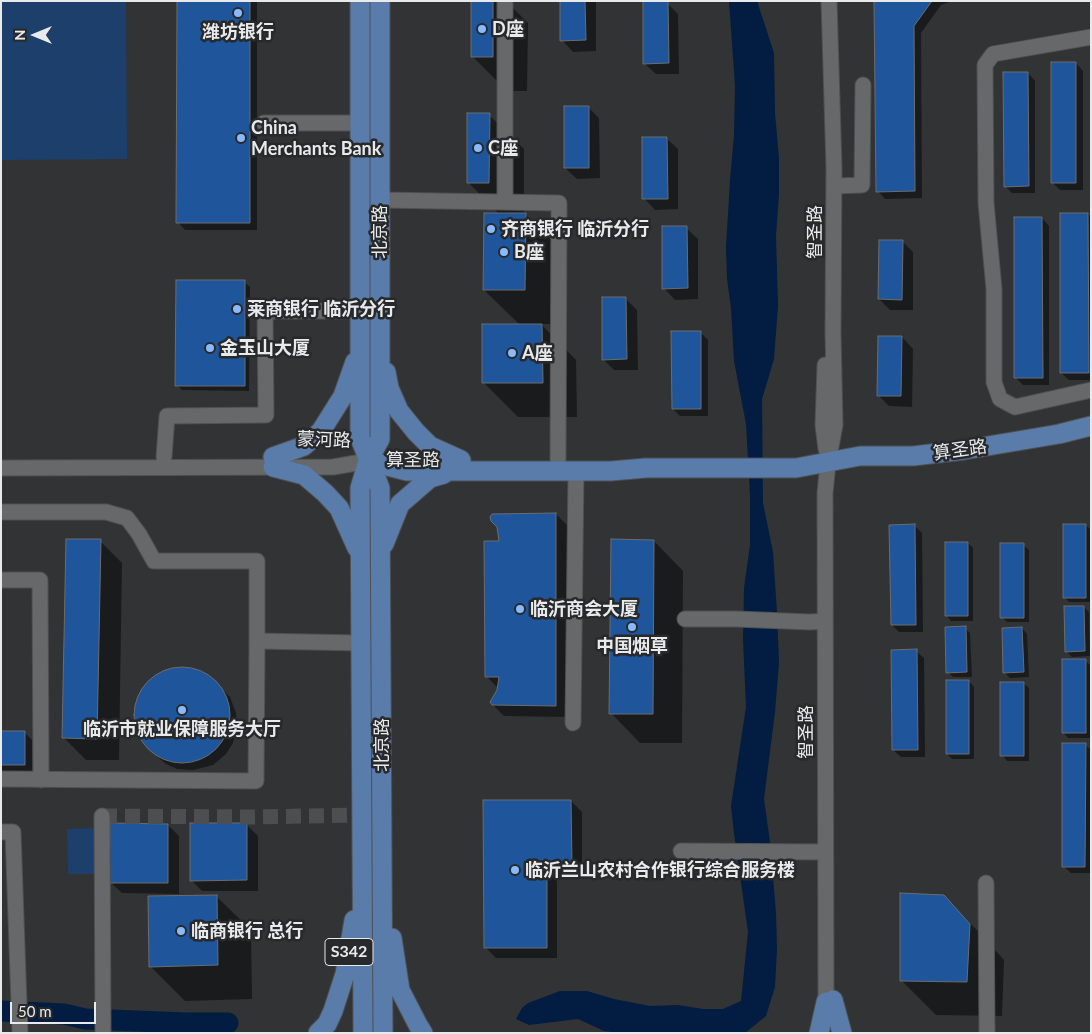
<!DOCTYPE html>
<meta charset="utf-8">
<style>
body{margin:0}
#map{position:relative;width:1092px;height:1034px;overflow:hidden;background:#313335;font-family:Lato,sans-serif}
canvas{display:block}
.frame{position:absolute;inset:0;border:2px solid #e9eaec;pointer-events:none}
.north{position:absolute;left:10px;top:10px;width:50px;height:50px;-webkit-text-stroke:4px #27292b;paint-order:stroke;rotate:270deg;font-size:14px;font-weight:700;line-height:20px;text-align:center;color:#e9eaec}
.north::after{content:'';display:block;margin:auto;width:18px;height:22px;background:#e9eaec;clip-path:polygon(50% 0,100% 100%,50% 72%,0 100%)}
.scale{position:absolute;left:10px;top:1002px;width:86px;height:22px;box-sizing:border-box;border:2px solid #e9eaec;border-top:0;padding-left:6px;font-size:15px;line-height:18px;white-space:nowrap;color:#e9eaec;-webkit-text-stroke:4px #27292b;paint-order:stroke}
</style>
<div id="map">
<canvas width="1092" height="1034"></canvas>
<div class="frame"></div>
<div class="north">N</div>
<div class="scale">50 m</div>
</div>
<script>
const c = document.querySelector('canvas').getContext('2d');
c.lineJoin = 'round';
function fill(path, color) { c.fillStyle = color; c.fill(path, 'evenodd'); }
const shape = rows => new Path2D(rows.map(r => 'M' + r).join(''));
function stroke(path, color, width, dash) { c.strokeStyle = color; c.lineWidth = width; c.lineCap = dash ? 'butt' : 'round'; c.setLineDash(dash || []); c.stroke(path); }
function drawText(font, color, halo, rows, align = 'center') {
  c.font = font + ' Lato,"Noto Sans SC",sans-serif'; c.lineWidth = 5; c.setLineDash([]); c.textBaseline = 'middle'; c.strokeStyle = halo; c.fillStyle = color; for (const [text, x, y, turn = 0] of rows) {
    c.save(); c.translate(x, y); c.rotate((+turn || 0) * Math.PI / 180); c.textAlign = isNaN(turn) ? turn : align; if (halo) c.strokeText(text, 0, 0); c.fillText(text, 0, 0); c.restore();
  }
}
const green = shape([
 [1,1,126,1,127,159,1,160],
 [94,828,94,874,68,874,67,829]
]);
const water = shape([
 [729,1,758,1,758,4,774,53,775,113,779,158,779,194,776,236,778,306,774,359,762,399,763,503,773,552,777,612,779,663,775,712,764,799,770,842,776,913,777,949,775,987,766,1016,745,1033,619,1033,604,1031,578,1019,529,1025,516,1019,522,1008,528,1003,560,991,587,991,614,999,650,1006,678,1005,703,1009,723,1009,741,1001,748,932,734,833,731,806,746,707,743,640,744,588,750,545,750,496,746,424,734,361,731,308,727,279,726,247,730,180,734,135,735,86]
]);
const shadow = shape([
 [178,1,257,1,257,230,185,230,178,222],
 [472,1,506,1,528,23,527,91,507,91,472,56],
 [561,1,596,1,596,51,573,52,562,40],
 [875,1,952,1,941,5,921,33,922,198,885,199,878,191],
 [667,3,678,14,679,74,656,74,644,63],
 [1076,63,1083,71,1083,190,1060,190,1053,183],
 [1028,73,1035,81,1035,193,1012,193,1005,186],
 [588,107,599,118,600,178,577,179,565,168],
 [489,115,524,149,524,215,526,215,560,249,559,324,541,324,576,360,577,417,518,417,483,382,520,325,484,290,500,215,468,182],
 [666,138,678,149,678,209,655,210,644,198],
 [1088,214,1091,217,1091,380,1069,380,1061,373],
 [1042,218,1049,226,1049,385,1023,385,1015,377],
 [686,228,698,239,698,299,675,300,664,288],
 [902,241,913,252,913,310,890,310,879,299],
 [244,282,250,287,249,391,182,390,177,385],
 [626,299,637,310,638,370,614,370,603,359],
 [700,332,708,340,708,416,680,416,673,409],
 [902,337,913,349,912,407,889,406,878,395],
 [556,514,567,525,567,717,504,716,493,705,498,688,486,676,500,542],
 [1086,525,1091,530,1091,602,1069,602,1064,597],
 [915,526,922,533,923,632,899,632,892,625],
 [100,541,122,563,119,760,86,760,64,738],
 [654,541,683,571,682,743,640,743,611,713],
 [968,543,973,548,973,621,951,621,946,615],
 [1023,545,1029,550,1029,622,1007,622,1002,617],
 [1084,607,1089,612,1090,656,1072,657,1066,651],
 [965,628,970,633,972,677,953,677,948,672],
 [1022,628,1027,634,1029,677,1010,678,1004,672],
 [916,651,924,658,925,757,901,757,893,750],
 [1085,660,1090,665,1090,738,1068,738,1063,732],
 [183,668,197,670,211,678,230,697,236,713,237,727,233,743,226,754,213,765,193,770,177,769,166,764,153,753,145,745,138,731,135,715,138,698,146,684,153,678,167,670],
 [969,681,974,687,974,759,952,759,947,754],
 [1023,683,1029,688,1029,761,1007,761,1002,755],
 [1,732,24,732,32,740,32,772,1,772],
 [1085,744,1091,750,1091,873,1071,873,1063,866],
 [571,801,582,812,582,876,557,876,557,958,496,958,485,947],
 [168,825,179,836,179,894,122,893,110,882],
 [247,825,258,836,258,891,202,891,191,880],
 [216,896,251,930,252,999,185,1001,150,966],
 [943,897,978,931,1004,960,1002,1016,936,1015,901,980]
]);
const river = shape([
 [1,1011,64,1014,85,1019,186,1023,228,1023]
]);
const building = shape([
 [177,1,250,1,250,223,176,223,177,1],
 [471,1,493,1,493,57,471,57,471,1],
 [560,1,585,1,586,40,560,41,560,1],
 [643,1,668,1,669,63,643,64,643,1],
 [874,1,932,1,914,26,915,191,876,192,874,1],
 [1051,62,1076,62,1076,183,1051,183,1051,62],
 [1003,72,1028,72,1029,186,1004,187,1003,72],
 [564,106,589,106,589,168,564,168,564,106],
 [467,113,490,113,489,183,467,183,467,113],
 [642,137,667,137,668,199,642,199,642,137],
 [484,213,526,213,525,290,483,290,484,213],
 [1060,213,1088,213,1089,373,1060,373,1060,213],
 [1014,217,1042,217,1043,378,1014,378,1014,217],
 [662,226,687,226,688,288,662,289,662,226],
 [879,240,903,240,902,300,878,299,879,240],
 [176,280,245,280,245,386,175,386,176,280],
 [602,297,626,297,627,359,602,360,602,297],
 [482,324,542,324,543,383,482,383,482,324],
 [671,331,701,331,701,409,672,409,671,331],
 [878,336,902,336,901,396,877,396,878,336],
 [556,513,556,706,492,705,490,702,497,690,499,677,485,677,484,541,499,541,497,527,491,521,490,517,492,514,556,513],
 [915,524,916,625,891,625,889,525,915,524],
 [1063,524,1086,524,1086,598,1063,598,1063,524],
 [66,539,101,539,97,739,62,738,66,539],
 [611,539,654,540,653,714,609,714,611,539],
 [945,542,968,542,968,616,945,616,945,542],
 [1000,543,1024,543,1024,618,1000,618,1000,543],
 [1064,606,1084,606,1085,651,1065,652,1064,606],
 [966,626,967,672,946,673,945,627,966,626],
 [1022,627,1024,672,1003,673,1002,628,1022,627],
 [917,649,918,750,892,750,891,650,917,649],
 [1062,659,1086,659,1086,733,1062,733,1062,659],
 '134 715a48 48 0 1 1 96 0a48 48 0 1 1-96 0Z',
 [946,680,969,680,969,754,946,754,946,680],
 [1000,682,1024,682,1024,756,1000,756,1000,682],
 [1,731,25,731,25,765,1,765,1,731],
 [1062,743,1086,743,1085,867,1062,867,1062,743],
 [483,800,571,800,572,865,547,865,547,948,484,948,483,800],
 [110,823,168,824,168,883,109,883,110,823],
 [190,823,247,823,247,880,190,881,190,823],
 [900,893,944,895,970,924,967,982,900,981,900,893],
 [217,895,218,965,149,967,148,896,217,895]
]);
const minorTunnel = shape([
 [102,816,252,817,362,815]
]);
const minor = shape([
 [505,1,505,202],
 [1091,37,993,54,985,65,986,203,994,289,994,382,1000,399,1015,407,1091,390],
 [264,123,360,123],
 [834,186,862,185,863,85],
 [380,200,559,203,558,460],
 [825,365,823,425,826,449],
 [164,457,167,416,266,415,265,311,360,311],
 [1,468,333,467,368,461],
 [1,512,106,512,127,518,139,534,154,561,257,561,257,641,256,781,1,779],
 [1,580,40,580,41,780],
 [685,619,736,619,810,622,825,621],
 [257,641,361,643],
 [573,723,576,471],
 [102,816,103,1033],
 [1,832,13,832,20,1033],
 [681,851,825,852],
 [986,883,987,1033],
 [826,1002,825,493,828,463,835,425,833,332,834,168,829,1]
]);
const major = shape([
 [360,1,360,438,380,488,383,1033],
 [386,372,389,388,399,411,416,432,430,446,461,460],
 [273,457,304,446,321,431,343,396,355,362],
 [368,461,407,471,611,471,646,468,796,468,860,456,913,456,964,450,1059,434,1091,426],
 [273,467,304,475,325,493,339,508,357,548],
 [384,544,400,504,430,478,444,474],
 [392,938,400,990,418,1025,423,1033],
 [833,1000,842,1033],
 [318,1033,327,1024,333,1011,345,974,354,920],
 [363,1033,360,488,368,461,380,439,380,1],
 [819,1033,826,1002]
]);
const markers = [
 [238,13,5,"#8abafc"],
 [482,29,5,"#8abafc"],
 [241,138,5,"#8abafc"],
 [478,148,5,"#8abafc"],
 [491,229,5,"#8abafc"],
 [504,252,5,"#8abafc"],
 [237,309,5,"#8abafc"],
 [210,348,5,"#8abafc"],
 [512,353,5,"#8abafc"],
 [520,609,5,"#8abafc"],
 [632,627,5,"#8abafc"],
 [182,710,5,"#8abafc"],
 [515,870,5,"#8abafc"],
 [181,931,5,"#8abafc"]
];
const shields = [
 [349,952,48]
];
const shieldNames = [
 ["S342",349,952]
];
const poiNames = [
 ["D座",492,29],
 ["潍坊银行",238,32,"center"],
 ["China",251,128],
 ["Merchants Bank",251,149],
 ["C座",488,148],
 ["齐商银行 临沂分行",501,229],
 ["B座",514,252],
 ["莱商银行 临沂分行",247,309],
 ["金玉山大厦",220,348],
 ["A座",522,353],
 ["临沂商会大厦",530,609],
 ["中国烟草",632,646,"center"],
 ["临沂市就业保障服务大厅",182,729,"center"],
 ["临沂兰山农村合作银行综合服务楼",525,870],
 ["临商银行 总行",191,931]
];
const streetNames = [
 ["北京路",380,232,-90],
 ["智圣路",815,232,-90],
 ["蒙河路",324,440,2],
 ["算圣路",960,450,-8],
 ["算圣路",413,460],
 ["智圣路",806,732,-90],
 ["北京路",382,745,-90]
];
fill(green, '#1d3f6c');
fill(water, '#021d41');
fill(shadow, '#0007');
stroke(river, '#021d41', 21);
fill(building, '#1f559b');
stroke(building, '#6b6d6f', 1);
stroke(minorTunnel, '#4d4e50', 15, [15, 8]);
stroke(minor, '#4f5052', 17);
stroke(major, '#4f5052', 21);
stroke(minor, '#66686a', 15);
stroke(major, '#597cab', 19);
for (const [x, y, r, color] of markers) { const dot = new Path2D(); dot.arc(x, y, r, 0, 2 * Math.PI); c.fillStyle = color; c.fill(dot); stroke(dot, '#27292b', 2); }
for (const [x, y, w] of shields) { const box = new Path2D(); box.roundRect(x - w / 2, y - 13.5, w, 27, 4); c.fillStyle = '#27292b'; c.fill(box); stroke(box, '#e9eaec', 1); }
drawText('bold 16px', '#e9eaec', null, shieldNames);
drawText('bold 18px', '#e9eaec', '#27292b', poiNames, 'left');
drawText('18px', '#e9eaec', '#27292b', streetNames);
</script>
